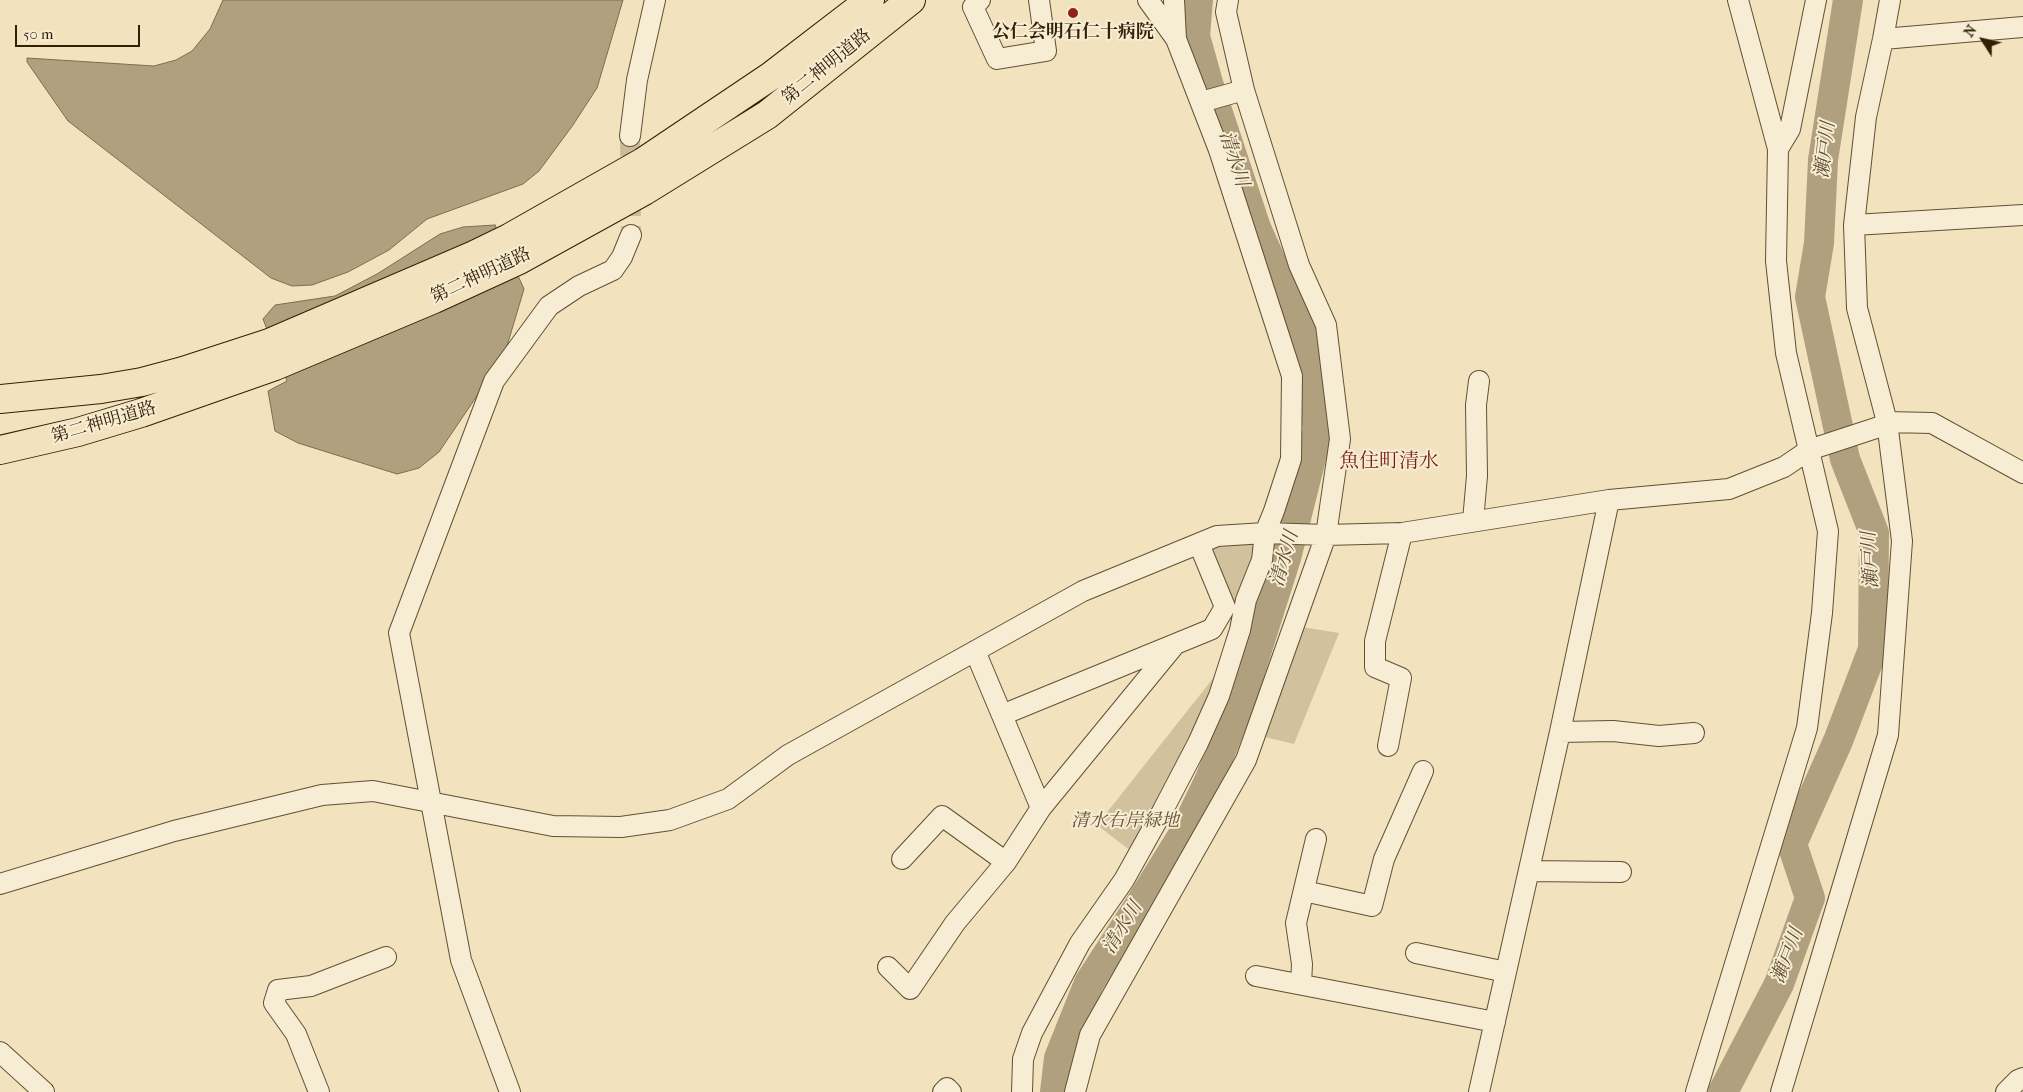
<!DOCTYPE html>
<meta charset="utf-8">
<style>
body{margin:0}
#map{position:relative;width:2023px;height:1092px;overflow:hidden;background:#f2e2bd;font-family:"IM FELL French Canon",serif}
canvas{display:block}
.north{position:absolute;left:1958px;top:15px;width:50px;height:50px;-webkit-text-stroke:4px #f7ecd4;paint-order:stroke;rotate:305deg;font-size:14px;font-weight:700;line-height:20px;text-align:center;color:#331f03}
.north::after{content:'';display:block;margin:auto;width:18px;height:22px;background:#331f03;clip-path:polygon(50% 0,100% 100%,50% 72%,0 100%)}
.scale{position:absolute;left:15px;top:25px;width:125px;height:22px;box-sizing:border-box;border:2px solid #331f03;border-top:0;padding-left:6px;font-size:15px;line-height:18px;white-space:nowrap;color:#331f03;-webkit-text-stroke:4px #f7ecd4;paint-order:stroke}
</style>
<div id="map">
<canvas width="2023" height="1092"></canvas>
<div class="north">N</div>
<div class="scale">50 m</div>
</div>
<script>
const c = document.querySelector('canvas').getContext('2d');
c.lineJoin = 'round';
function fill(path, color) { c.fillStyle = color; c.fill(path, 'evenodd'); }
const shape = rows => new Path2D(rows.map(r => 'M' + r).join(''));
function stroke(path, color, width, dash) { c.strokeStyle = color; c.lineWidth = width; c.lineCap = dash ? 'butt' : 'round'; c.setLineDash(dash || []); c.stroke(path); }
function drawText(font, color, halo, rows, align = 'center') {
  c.font = font + ' "IM FELL French Canon","Noto Serif JP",serif'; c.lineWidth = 4; c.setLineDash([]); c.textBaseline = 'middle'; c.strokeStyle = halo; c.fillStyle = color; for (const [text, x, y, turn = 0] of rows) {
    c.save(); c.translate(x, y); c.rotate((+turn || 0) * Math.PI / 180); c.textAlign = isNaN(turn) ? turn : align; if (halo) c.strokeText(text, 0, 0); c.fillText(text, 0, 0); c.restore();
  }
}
const green = shape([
 [1259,540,1256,561,1233,606,1211,551,1214,545],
 [1302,627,1339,633,1294,744,1261,736],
 [1218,672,1186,752,1131,851,1097,825]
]);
const water = shape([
 [223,0,623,0,597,88,573,125,539,171,523,184,427,219,389,250,348,272,312,285,292,286,271,278,68,121,27,62,27,58,154,66,176,60,192,51,210,29,223,0],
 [495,225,524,289,504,356,439,452,419,468,397,474,298,443,275,431,268,391,287,381,263,319,275,305,335,296,377,274,440,234,463,227,495,225]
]);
const river = shape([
 [1055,1092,1059,1058,1089,983,1137,909,1183,835,1210,779,1242,697,1286,558,1318,430,1304,335,1256,228,1208,83,1195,36,1198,0],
 [1723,1092,1779,984,1810,898,1792,844,1838,741,1873,649,1874,533,1845,459,1810,297,1819,243,1823,160,1848,0]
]);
const streetTunnel = shape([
 [630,136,631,235]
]);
const street = shape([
 [980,0,973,7,997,59,1046,51,1039,0],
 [1148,0,1176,39],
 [1883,39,2023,27],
 [1201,102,1244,90],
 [630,136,637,80,655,0],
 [1778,149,1790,129,1816,0],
 [1854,225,2023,215],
 [1473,521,1477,476,1476,405,1479,381],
 [975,651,1041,808,1173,647],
 [1002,715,1212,629,1225,607,1199,544],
 [1560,732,1613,731,1659,736,1694,733],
 [1388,746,1401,678,1375,667,1375,641,1402,533],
 [902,859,942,816,1006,862],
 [1529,871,1621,872],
 [0,884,174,831,322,795,373,791,553,826,621,827,670,820,728,799,788,755,1083,591,1217,536,1265,533,1326,535,1402,533,1609,500,1729,489,1784,467,1809,450,1879,427,1887,422,1932,423,2023,473],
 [1304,891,1372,906,1384,859,1423,771],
 [1416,953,1506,972],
 [888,967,910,989,955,923,1006,862,1041,808],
 [1256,976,1495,1022],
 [1301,984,1302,964,1296,923,1316,839],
 [0,1052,44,1092],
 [319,1092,296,1034,274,1003,278,990,311,986,386,957],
 [510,1092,461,960,399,633,494,381,549,306,579,286,613,270,622,257,631,235],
 [943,1092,947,1088,951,1092],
 [1022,1092,1023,1059,1032,1033,1080,943,1124,880,1163,810,1198,743,1219,696,1240,630,1246,600,1262,560,1265,533,1274,511,1291,459,1292,376,1219,150,1176,39,1174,0],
 [1075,1092,1090,1035,1246,760,1326,535,1340,439,1326,325,1299,265,1244,90,1226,12,1228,0],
 [1479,1092,1560,732,1609,500],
 [1696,1092,1807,728,1822,613,1828,531,1786,353,1776,261,1778,149,1738,0],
 [1781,1092,1888,735,1902,541,1887,422,1857,308,1854,225,1866,117,1883,39,1890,0],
 [2006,1092,2018,1080,2023,1078]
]);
const highway = shape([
 [0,399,101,389,142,382,183,371,269,343,474,255,509,238,643,162,771,76,870,0],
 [0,450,78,432,141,413,275,366,434,299,519,260,644,191,767,115,911,0]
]);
const markers = [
 [1073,13,6,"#8f2418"]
];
const poiNames = [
 ["公仁会明石仁十病院",1073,33]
];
const streetNames = [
 ["第二神明道路",827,67,-39],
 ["第二神明道路",481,276,-25],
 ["第二神明道路",104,423,-16]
];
const parkNames = [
 ["清水右岸緑地",1125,822]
];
const waterNames = [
 ["瀬戸川",1826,150,-83],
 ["清水川",1233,159,72],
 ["清水川",1285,559,-74],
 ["瀬戸川",1871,560,-93],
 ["清水川",1123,928,-58],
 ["瀬戸川",1788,956,-69]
];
const quarterNames = [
 ["魚住町清水",1389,462]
];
fill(green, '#d2c19d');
fill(water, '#b1a07e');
stroke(water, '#7f6c4d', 1);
stroke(river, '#b1a07e', 30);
stroke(streetTunnel, '#ccbb98', 20, [20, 10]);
stroke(street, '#635032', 22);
stroke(highway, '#331f03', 30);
stroke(street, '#f7ecd4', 20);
stroke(highway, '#f2e2bd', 28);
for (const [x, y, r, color] of markers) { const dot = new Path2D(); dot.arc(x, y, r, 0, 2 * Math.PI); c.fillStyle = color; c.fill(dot); stroke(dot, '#f7ecd4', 2); }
drawText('bold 18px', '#331f03', '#f7ecd4', poiNames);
drawText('18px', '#331f03', '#f7ecd4', streetNames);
drawText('italic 18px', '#635031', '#f7ecd4', parkNames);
drawText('italic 19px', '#5f4c2e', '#f7ecd4', waterNames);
drawText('20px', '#7a1f14', '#f7ecd4', quarterNames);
</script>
